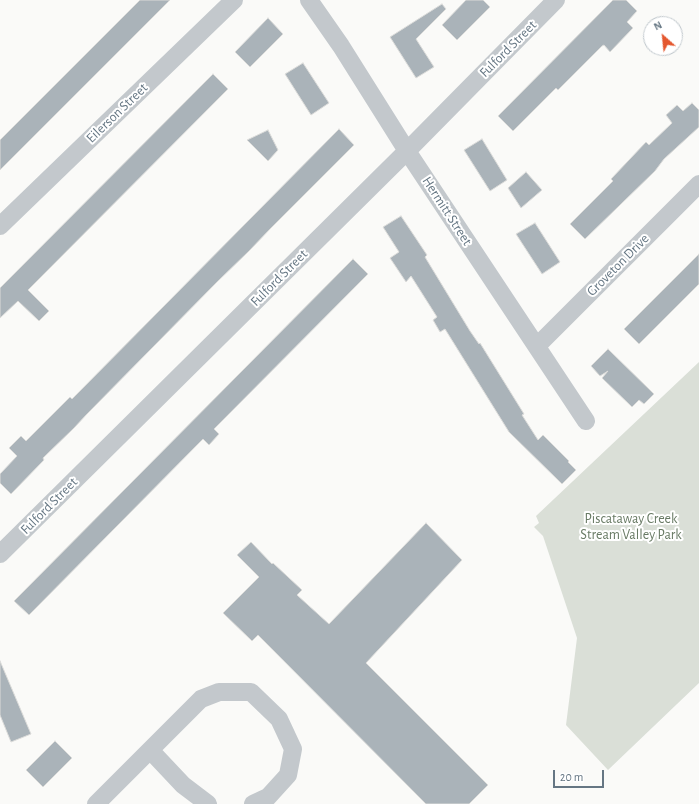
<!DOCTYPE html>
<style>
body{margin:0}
#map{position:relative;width:699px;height:804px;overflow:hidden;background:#fafaf8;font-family:"Alegreya Sans",sans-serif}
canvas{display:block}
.north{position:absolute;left:643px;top:16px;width:40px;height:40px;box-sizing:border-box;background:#fff;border:1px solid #c1c8cd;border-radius:50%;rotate:333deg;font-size:11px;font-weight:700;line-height:16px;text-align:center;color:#657683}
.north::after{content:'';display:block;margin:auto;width:14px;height:18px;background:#e4572e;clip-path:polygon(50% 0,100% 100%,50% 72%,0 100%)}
.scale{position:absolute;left:553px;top:770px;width:51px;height:18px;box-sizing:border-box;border:2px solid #657683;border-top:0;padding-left:5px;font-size:12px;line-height:14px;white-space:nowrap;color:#657683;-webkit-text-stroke:3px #fff;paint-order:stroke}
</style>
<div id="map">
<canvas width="699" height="804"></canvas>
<div class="north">N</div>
<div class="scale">20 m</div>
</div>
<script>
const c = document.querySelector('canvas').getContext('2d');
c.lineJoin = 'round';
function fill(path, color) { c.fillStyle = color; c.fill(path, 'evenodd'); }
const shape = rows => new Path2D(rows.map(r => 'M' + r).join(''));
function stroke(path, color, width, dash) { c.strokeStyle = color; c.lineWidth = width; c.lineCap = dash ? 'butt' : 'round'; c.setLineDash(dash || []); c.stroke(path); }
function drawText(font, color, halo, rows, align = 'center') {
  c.font = font + ' "Alegreya Sans",sans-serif'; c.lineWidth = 4; c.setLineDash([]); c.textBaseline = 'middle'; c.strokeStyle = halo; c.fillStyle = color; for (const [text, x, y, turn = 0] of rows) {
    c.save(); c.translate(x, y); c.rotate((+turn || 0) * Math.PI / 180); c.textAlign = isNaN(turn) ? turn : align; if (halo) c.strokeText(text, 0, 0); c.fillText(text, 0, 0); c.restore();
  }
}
const green = shape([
 [699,362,699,683,608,770,566,725,577,638,543,536,534,527,539,523,536,516]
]);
const building = shape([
 [140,0,170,0,0,170,0,140,140,0],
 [466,0,483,0,490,7,457,40,442,25,466,0],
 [613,0,626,0,637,11,627,22,633,28,610,52,604,45,602,46,558,90,556,88,513,131,498,116,613,0],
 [442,4,446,9,416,39,434,67,416,78,390,37,442,4],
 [268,18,283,34,250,67,235,52,268,18],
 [303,63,329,103,311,115,285,74,303,63],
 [213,74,228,89,28,290,49,311,39,321,18,301,0,318,0,288,213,74],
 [692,103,699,110,699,127,664,159,655,171,585,239,570,224,613,181,611,179,646,142,649,145,672,123,666,115,677,105,683,111,692,103],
 [339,129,354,145,271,228,249,251,217,282,87,414,74,428,43,458,44,460,11,494,0,483,0,474,17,456,9,448,21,436,26,441,70,397,72,399,339,129],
 [268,130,278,150,268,161,247,140,268,130],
 [482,139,507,180,490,191,464,150,482,139],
 [526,172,542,190,521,208,508,188,526,172],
 [401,216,427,255,425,257,470,331,479,344,480,343,524,414,522,415,538,440,543,435,569,461,568,462,576,470,562,484,509,432,445,329,440,332,433,320,437,317,411,276,406,282,390,258,399,252,383,227,401,216],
 [535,223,560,262,542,274,516,234,535,223],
 [699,254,699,284,639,344,624,329,699,254],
 [353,259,368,274,214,429,219,434,209,445,203,439,29,615,14,601,353,259],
 [608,349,654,394,644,404,639,400,632,407,602,378,608,371,600,376,591,366,608,349],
 [426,523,462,560,366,663,488,785,469,804,426,804,258,635,252,641,223,613,259,577,237,555,251,542,272,564,273,563,302,590,297,595,329,624,426,523],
 [0,661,31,734,11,742,0,715,0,661],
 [55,741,72,758,43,787,26,770,55,741]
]);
const minor = shape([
 [309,0,341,46,407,151,586,421],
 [0,226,234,0],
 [537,346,699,184],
 [0,554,407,151,556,0],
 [150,750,183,785,208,804],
 [96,804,201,699,219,692,251,692,279,719,293,749,288,775,268,797,253,804]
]);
const streetNames = [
 ["Fulford Street",508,49,-45],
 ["Eilerson Street",117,113,-44],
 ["Hermitt Street",447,211,57],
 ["Groveton Drive",618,265,-45],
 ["Fulford Street",279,278,-45],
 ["Fulford Street",49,506,-45]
];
const parkNames = [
 ["Piscataway Creek",631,519],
 ["Stream Valley Park",631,535]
];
fill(green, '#dadfd7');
fill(building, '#aab3b9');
stroke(building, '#dcdcda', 1);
stroke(minor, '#c3c8cc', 18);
drawText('14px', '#657683', '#fff', streetNames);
drawText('14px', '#687a64', '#fff', parkNames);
</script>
